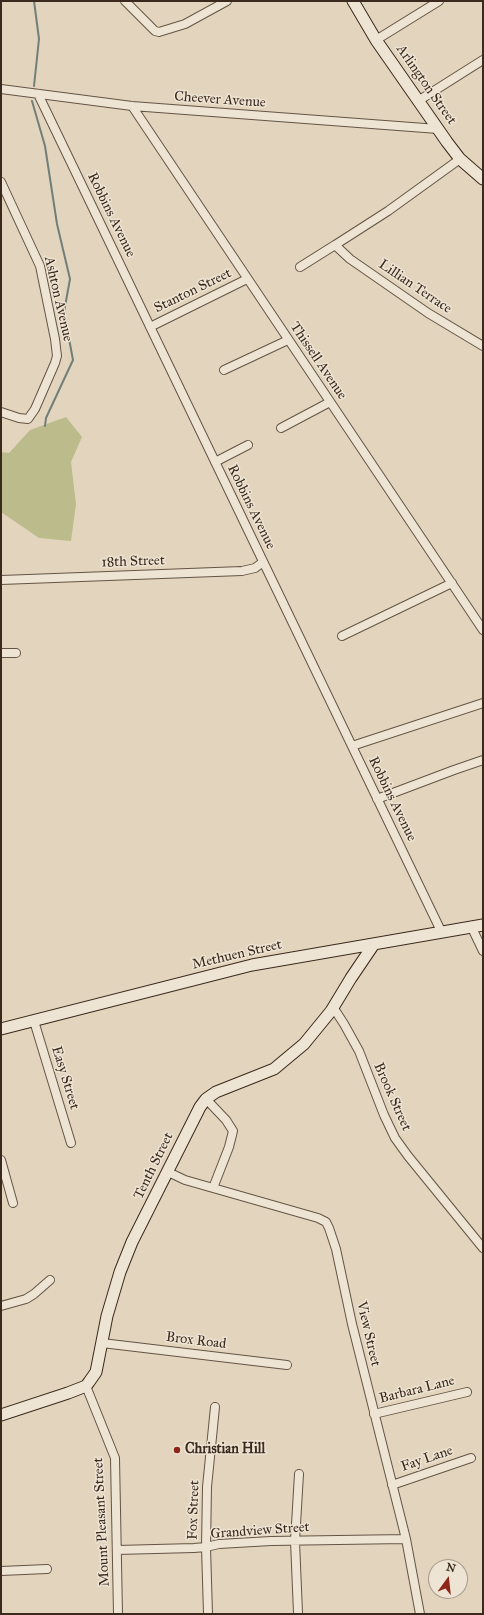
<!DOCTYPE html>
<style>
body{margin:0}
#map{position:relative;width:484px;height:1615px;overflow:hidden;background:#e3d5bd;font-family:"IM FELL Great Primer",serif}
canvas{display:block}
.frame{position:absolute;inset:0;border:2px solid #3a291c;pointer-events:none}
.north{position:absolute;left:428px;top:1559px;width:40px;height:40px;box-sizing:border-box;background:#ede4d4;border:1px solid #a5998a;border-radius:50%;rotate:15deg;font-size:11px;font-weight:700;line-height:16px;text-align:center;color:#3a291c}
.north::after{content:'';display:block;margin:auto;width:14px;height:18px;background:#8f2418;clip-path:polygon(50% 0,100% 100%,50% 72%,0 100%)}
</style>
<div id="map">
<canvas width="484" height="1615"></canvas>
<div class="frame"></div>
<div class="north">N</div>
</div>
<script>
const c = document.querySelector('canvas').getContext('2d');
c.lineJoin = 'round';
function fill(path, color) { c.fillStyle = color; c.fill(path, 'evenodd'); }
const shape = rows => new Path2D(rows.map(r => 'M' + r).join(''));
function stroke(path, color, width, dash) { c.strokeStyle = color; c.lineWidth = width; c.lineCap = dash ? 'butt' : 'round'; c.setLineDash(dash || []); c.stroke(path); }
function drawText(font, color, halo, rows, align = 'center') {
  c.font = font + ' "IM FELL Great Primer",serif'; c.lineWidth = 3; c.setLineDash([]); c.textBaseline = 'middle'; c.strokeStyle = halo; c.fillStyle = color; for (const [text, x, y, turn = 0] of rows) {
    c.save(); c.translate(x, y); c.rotate((+turn || 0) * Math.PI / 180); c.textAlign = isNaN(turn) ? turn : align; if (halo) c.strokeText(text, 0, 0); c.fillText(text, 0, 0); c.restore();
  }
}
const green = shape([
 [66,417,82,437,71,462,76,504,71,541,39,538,1,512,1,452,9,453,30,430]
]);
const stream = shape([
 [34,1,39,39,34,86],
 [32,101,45,146,57,224,70,279,64,312,73,360,46,418,45,426]
]);
const street = shape([
 [125,1,155,31,159,32,185,24,227,1],
 [376,40,439,1],
 [1,89,132,106,438,129],
 [38,94,441,931],
 [418,101,483,60],
 [132,106,483,630],
 [460,159,388,211,335,245,350,259,428,313,483,346],
 [1,182,40,266,55,339,57,356,55,363,35,409,28,419,19,418,1,412],
 [300,267,335,245],
 [150,327,247,279],
 [224,370,288,340],
 [281,428,330,402],
 [215,462,248,445],
 [1,580,242,571,255,568,263,562],
 [342,636,452,583],
 [1,653,16,653],
 [352,746,483,703],
 [377,799,454,770,483,760],
 [471,926,483,951],
 [333,1007,344,1024,359,1051,384,1115,395,1138,408,1156,483,1248],
 [34,1021,71,1143],
 [206,1099,226,1120,233,1131,229,1147,213,1188],
 [1,1160,13,1203],
 [168,1172,185,1180,318,1218,326,1222,329,1228,336,1249,352,1324,406,1539,420,1614],
 [1,1306,26,1299,34,1294,50,1280],
 [102,1343,287,1365],
 [86,1386,115,1458,118,1614],
 [374,1414,467,1392],
 [392,1485,471,1458],
 [117,1550,194,1548,206,1547,219,1544,271,1541,406,1539],
 [1,1571,47,1569],
 [298,1613,295,1541,299,1474],
 [208,1614,206,1547,207,1487,215,1407]
]);
const secondary = shape([
 [353,1,376,40,447,142,460,159,483,179],
 [1,1029,252,965,483,925],
 [1,1415,68,1393,86,1386,89,1382,96,1372,107,1316,120,1272,132,1242,200,1107,206,1099,216,1092,274,1069,304,1044,331,1011,351,978,374,944]
]);
const markers = [
 [177,1450,4,"#8f2418"]
];
const streetNames = [
 ["Arlington Street",426,85,55],
 ["Cheever Avenue",220,100,4],
 ["Robbins Avenue",111,215,64],
 ["Lillian Terrace",415,287,34],
 ["Stanton Street",193,291,-26],
 ["Ashton Avenue",58,299,77],
 ["Thissell Avenue",318,361,56],
 ["Robbins Avenue",251,507,64],
 ["18th Street",133,562,-2],
 ["Robbins Avenue",392,799,64],
 ["Methuen Street",237,955,-13],
 ["Easy Street",65,1078,73],
 ["Brook Street",392,1097,66],
 ["Tenth Street",154,1166,-64],
 ["View Street",368,1334,77],
 ["Brox Road",196,1341,7],
 ["Barbara Lane",417,1390,-14],
 ["Fay Lane",427,1459,-19],
 ["Fox Street",194,1510,-88],
 ["Mount Pleasant Street",102,1522,-93],
 ["Grandview Street",260,1531,-4]
];
const poiNames = [
 ["Christian Hill",185,1450]
];
fill(green, '#bbbb8c');
stroke(stream, '#717e7a', 2);
stroke(street, '#645444', 10);
stroke(secondary, '#3a291c', 13);
stroke(street, '#ede4d4', 8);
stroke(secondary, '#ede4d4', 11);
for (const [x, y, r, color] of markers) { const dot = new Path2D(); dot.arc(x, y, r, 0, 2 * Math.PI); c.fillStyle = color; c.fill(dot); stroke(dot, '#ede4d4', 1.5); }
drawText('14px', '#3a291c', '#ede4d4', streetNames);
drawText('bold 14px', '#3a291c', '#ede4d4', poiNames, 'left');
</script>
